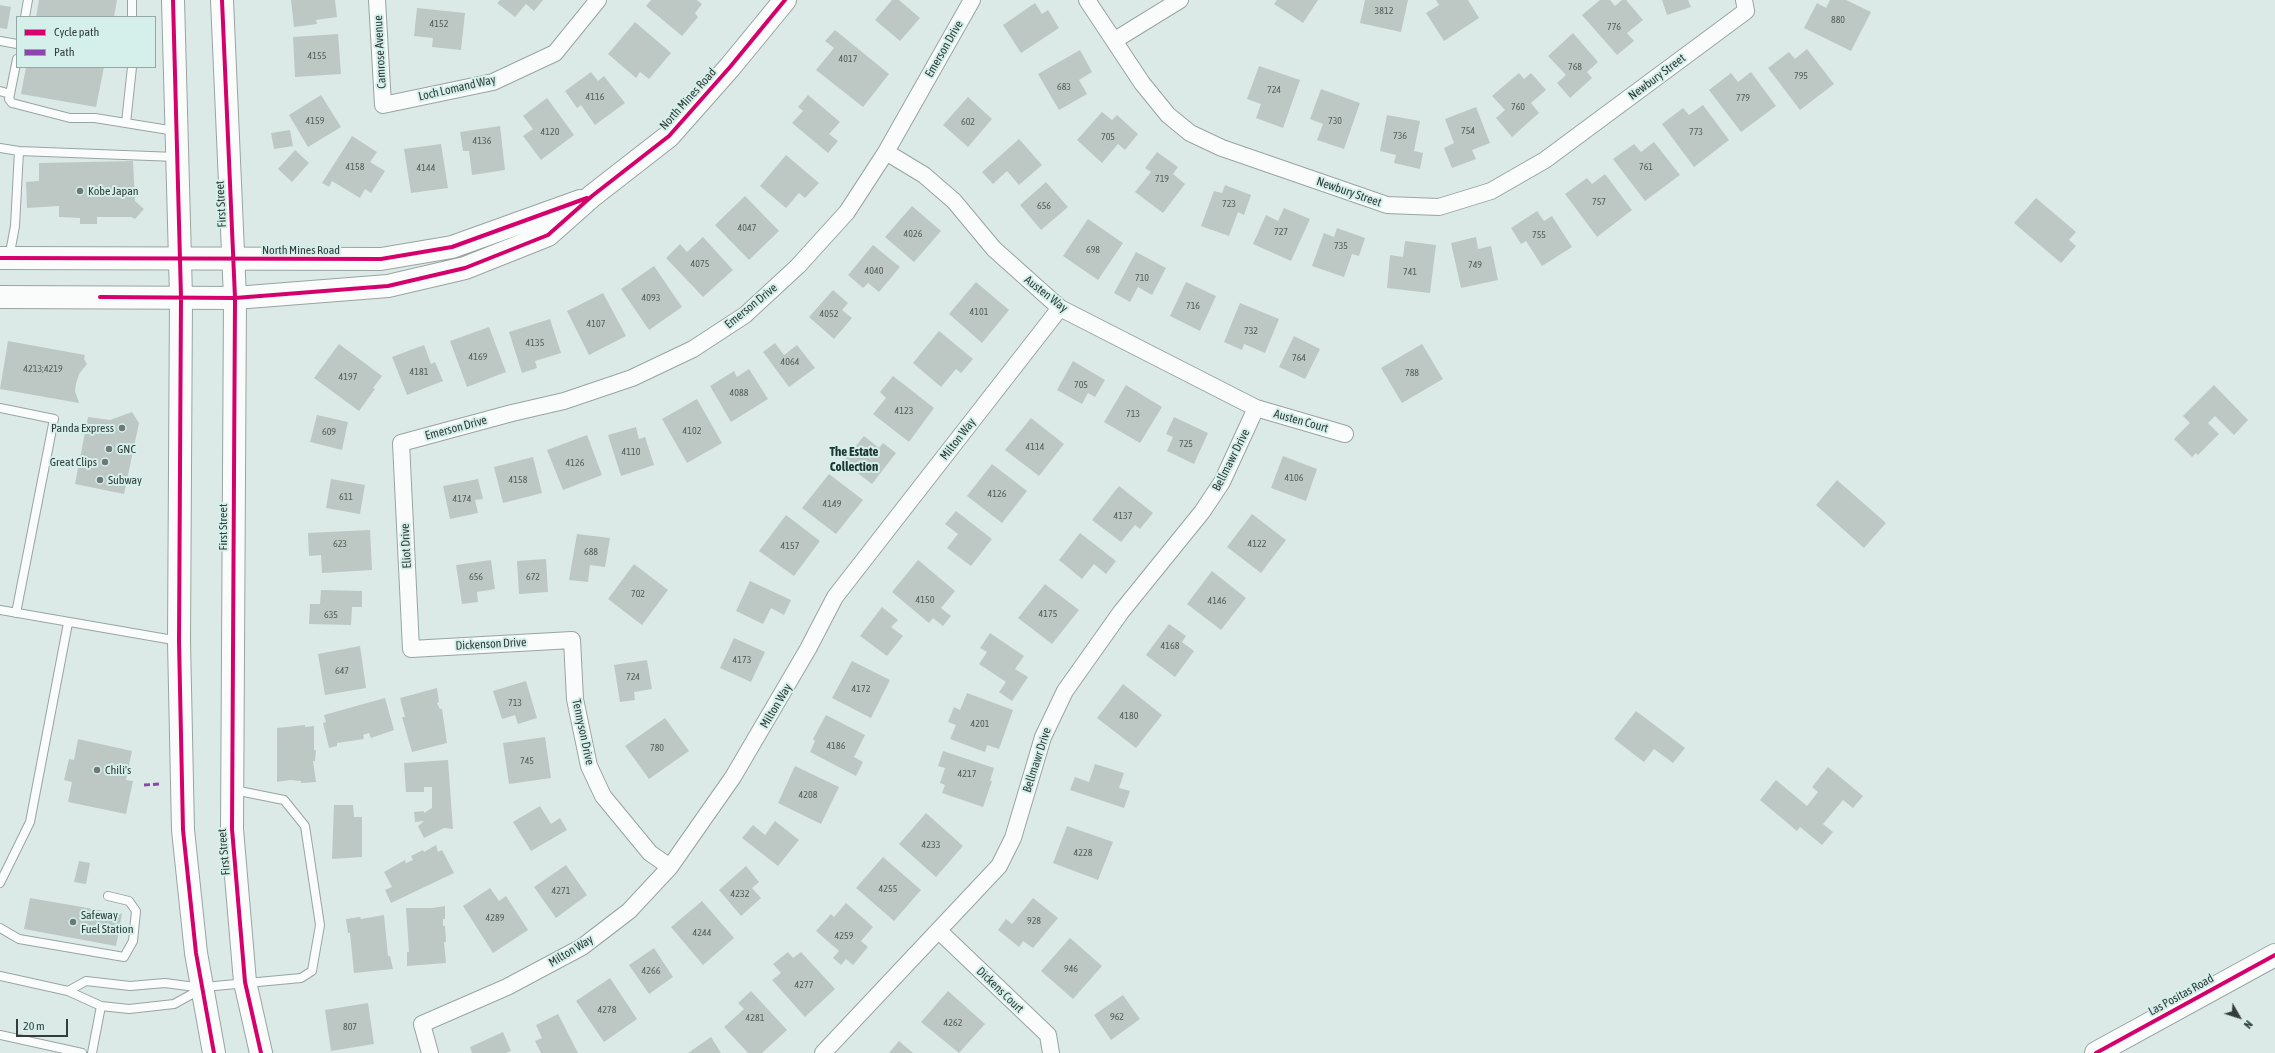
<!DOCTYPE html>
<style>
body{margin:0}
#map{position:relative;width:2275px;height:1053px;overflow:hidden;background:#dbeae7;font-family:"Asap Condensed",sans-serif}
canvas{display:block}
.legend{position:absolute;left:16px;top:16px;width:140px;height:52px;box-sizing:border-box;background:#d5f0eb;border:1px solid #94a8a5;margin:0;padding:5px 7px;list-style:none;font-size:12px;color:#323c3b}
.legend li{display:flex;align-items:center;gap:8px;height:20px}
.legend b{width:20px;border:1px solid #94a8a5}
.north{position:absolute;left:2219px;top:997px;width:40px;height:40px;-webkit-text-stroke:3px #d5f0eb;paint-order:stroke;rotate:129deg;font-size:11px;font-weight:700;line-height:16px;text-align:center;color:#323c3b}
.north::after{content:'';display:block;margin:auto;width:14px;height:18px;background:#323c3b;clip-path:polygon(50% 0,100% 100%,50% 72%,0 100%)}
.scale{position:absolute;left:16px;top:1019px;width:52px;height:18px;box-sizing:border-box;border:2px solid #323c3b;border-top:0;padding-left:5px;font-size:12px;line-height:14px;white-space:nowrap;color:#323c3b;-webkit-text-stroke:3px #d5f0eb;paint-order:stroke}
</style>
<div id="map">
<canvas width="2275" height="1053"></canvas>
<ul class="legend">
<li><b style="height:5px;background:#d6006c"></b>Cycle path</li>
<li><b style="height:5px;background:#8e44ad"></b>Path</li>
</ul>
<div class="north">N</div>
<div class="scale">20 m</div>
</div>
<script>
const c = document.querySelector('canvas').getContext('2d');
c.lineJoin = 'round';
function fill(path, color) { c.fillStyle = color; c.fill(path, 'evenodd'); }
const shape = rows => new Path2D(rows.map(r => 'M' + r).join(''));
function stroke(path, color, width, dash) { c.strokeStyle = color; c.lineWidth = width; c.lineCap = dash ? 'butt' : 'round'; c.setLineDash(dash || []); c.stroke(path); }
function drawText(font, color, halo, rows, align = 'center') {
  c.font = font + ' "Asap Condensed",sans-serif'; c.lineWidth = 4; c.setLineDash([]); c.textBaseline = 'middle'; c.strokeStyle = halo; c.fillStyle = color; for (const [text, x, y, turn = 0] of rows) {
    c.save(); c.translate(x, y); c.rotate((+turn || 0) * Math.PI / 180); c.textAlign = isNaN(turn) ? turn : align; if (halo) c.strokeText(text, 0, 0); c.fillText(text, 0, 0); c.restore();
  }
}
const building = shape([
 [39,0,117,0,114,17,36,17],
 [291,0,335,0,337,17,316,20,317,24,294,27],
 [500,0,543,0,534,11,526,4,515,17,497,3],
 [651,0,697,0,702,4,695,13,698,17,682,36,646,6],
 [892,0,899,0,920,18,900,41,875,20],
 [1277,0,1318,0,1303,23,1274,4],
 [1365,0,1408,0,1401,32,1360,23],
 [1436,0,1468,0,1479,18,1444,41,1426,13,1439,5],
 [1600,0,1610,0,1615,6,1622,0,1626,0,1643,20,1627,33,1634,41,1617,55,1582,15],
 [1662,0,1688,0,1691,7,1667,15],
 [1830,0,1846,0,1871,12,1851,51,1804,28,1817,3,1826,8],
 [1035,3,1042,14,1048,10,1059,28,1021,53,1003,25],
 [0,5,11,7,7,29,0,28],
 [417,8,465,13,461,50,432,47,433,38,414,36],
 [635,22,671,53,649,79,640,72,636,78,608,54],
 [835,30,889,74,863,107,816,70,834,48,825,41],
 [1573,33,1598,62,1587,72,1592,78,1570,98,1557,83,1566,75,1548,56],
 [338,34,341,74,295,77,293,37],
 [1807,49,1834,84,1800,110,1768,68,1789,52,1795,59],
 [1080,50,1092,72,1079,80,1087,94,1059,110,1038,74],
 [1259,66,1300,80,1283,128,1256,118,1261,104,1247,99],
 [26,67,104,67,96,107,21,94],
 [591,72,598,81,604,76,625,103,595,125,581,105,577,108,565,91],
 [1751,72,1776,106,1741,132,1709,90,1731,73,1738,82],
 [1519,73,1524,79,1531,73,1546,90,1531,103,1539,113,1512,137,1496,118,1505,110,1492,96],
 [1321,89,1360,103,1344,149,1317,140,1323,124,1310,119],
 [321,95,341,127,308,147,289,115],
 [808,95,840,122,829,134,838,141,828,153,792,123,803,111,798,107],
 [968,97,992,119,968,147,943,125],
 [547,98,574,135,541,160,523,136,533,129,523,116],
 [1703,105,1729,140,1694,167,1662,124,1683,108,1689,115],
 [1476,107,1490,143,1472,150,1476,159,1452,168,1444,148,1454,143,1445,119],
 [1102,112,1112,120,1117,115,1138,134,1125,150,1118,144,1102,163,1077,140],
 [1387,115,1420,121,1414,151,1423,153,1420,169,1394,163,1396,155,1380,151],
 [500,126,505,170,472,175,469,151,463,151,460,132],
 [290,130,293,146,274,149,271,133],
 [352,136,377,152,370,162,385,171,371,193,365,189,360,198,332,181,329,187,322,183],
 [1019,139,1042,165,1019,185,1007,171,993,184,982,172],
 [1654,142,1680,175,1645,201,1613,159,1634,144,1641,152],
 [441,144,448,188,411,193,404,149],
 [295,150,309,163,292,182,278,169],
 [1157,152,1178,167,1173,174,1185,184,1163,213,1135,192,1151,172,1145,168],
 [786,155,819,183,805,198,799,193,786,208,760,186],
 [133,161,135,201,144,209,135,219,131,217,97,217,97,224,80,224,80,218,59,217,59,206,27,208,26,182,39,181,39,163],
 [1605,174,1632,210,1597,237,1565,194,1587,178,1592,184],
 [1046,182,1068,207,1041,230,1020,205],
 [1225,185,1251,195,1244,215,1238,212,1229,236,1201,226,1214,191,1222,193],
 [745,196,779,231,749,260,715,225],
 [2036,198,2076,232,2069,240,2076,246,2061,263,2014,223],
 [912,206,941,231,914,262,885,237],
 [1284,208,1310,219,1291,261,1253,244,1266,215,1278,221],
 [1537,211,1544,221,1552,216,1572,247,1542,266,1526,241,1521,244,1511,228],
 [1088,219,1123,243,1098,280,1063,256],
 [1337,228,1365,238,1359,256,1352,254,1344,277,1312,266,1324,233,1334,237],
 [703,237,733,270,703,297,666,258,680,244,687,252],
 [1476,237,1478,249,1491,246,1498,280,1461,288,1451,243],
 [1405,241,1436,245,1430,293,1387,288,1390,255,1403,257],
 [873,245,900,267,879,292,868,283,863,288,848,275],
 [1136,252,1166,268,1152,295,1138,287,1130,302,1114,293],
 [654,266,682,307,649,330,621,289],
 [976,282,1009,310,982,343,949,314],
 [1186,282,1216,296,1200,331,1170,316],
 [833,290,848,303,842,310,852,318,834,339,809,317],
 [603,293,626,336,589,355,567,311],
 [1240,303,1279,319,1265,353,1244,344,1242,350,1224,342],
 [550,319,561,353,535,361,537,368,522,373,509,332],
 [489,327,506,372,467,387,450,341],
 [939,331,973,359,961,373,956,369,941,387,913,363],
 [1294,336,1320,349,1305,379,1279,367],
 [8,341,85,355,84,359,87,364,79,374,76,384,75,391,79,403,0,389],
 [775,343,784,355,797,345,815,368,789,387,763,352],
 [339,344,382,376,373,388,375,389,359,411,314,378],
 [1422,344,1443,379,1402,403,1381,368],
 [424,345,431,364,435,362,443,381,407,395,392,357],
 [1073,361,1105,380,1095,397,1088,393,1082,404,1057,390],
 [749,369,768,399,731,422,710,386,734,371,737,377],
 [893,376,934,408,909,442,873,414,886,398,880,392],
 [1126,385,1162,407,1140,443,1104,422],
 [2214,385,2248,420,2234,435,2215,416,2208,423,2219,434,2198,455,2196,453,2192,457,2174,439,2190,423,2183,416],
 [697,399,722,443,687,463,662,419],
 [132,412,139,423,124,494,75,484,88,417,110,420],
 [317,415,348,422,342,450,310,442],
 [1174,417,1208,433,1194,464,1167,451,1173,437,1166,434],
 [1031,418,1064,444,1039,476,1005,450],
 [636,427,639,439,645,437,654,465,621,476,608,435],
 [587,435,602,475,563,490,547,450],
 [864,436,879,448,883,443,896,453,872,484,843,462],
 [1283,456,1317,469,1306,501,1271,488],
 [533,457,542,493,503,503,494,467],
 [992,464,1027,491,1002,523,967,496],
 [829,474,863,500,836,534,802,508],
 [331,479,365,485,360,514,326,508],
 [478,479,483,499,475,500,478,513,450,519,443,486],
 [1837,480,1886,523,1864,548,1816,505],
 [1119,486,1153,513,1140,529,1135,525,1121,542,1092,520],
 [956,511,992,539,971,566,947,548,958,534,945,524],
 [1252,514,1286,540,1261,573,1227,547],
 [786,515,820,541,794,576,759,551],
 [370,530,372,570,322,573,321,555,309,556,308,533],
 [1080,533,1116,561,1106,574,1094,564,1082,579,1059,560],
 [577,534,610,538,605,567,590,565,588,582,569,580],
 [546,559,548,592,519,594,517,561],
 [491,560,495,589,477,592,478,602,462,604,456,565],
 [918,560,955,591,941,608,951,616,943,626,933,618,929,623,892,592],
 [634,564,668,590,642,625,608,599],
 [1212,571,1246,598,1221,630,1187,604],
 [750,581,791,600,784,615,771,608,763,624,736,611],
 [1045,584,1079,610,1052,644,1018,618],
 [321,590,362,591,362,607,352,607,351,625,309,624,310,604,320,604],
 [882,607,898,620,891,627,903,636,887,656,860,636],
 [1169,624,1186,636,1182,642,1194,651,1175,677,1146,655],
 [990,633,1024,656,1015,669,1028,677,1012,701,999,692,1006,682,979,664,987,652,980,648],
 [734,638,765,652,751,682,720,668],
 [360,646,366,688,325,695,318,654],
 [647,660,652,689,634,692,635,700,620,702,614,665],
 [852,661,890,680,871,718,832,698],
 [526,681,537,718,518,724,515,715,502,719,493,691],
 [1123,684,1162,715,1136,748,1097,718],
 [437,688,439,702,437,703,440,709,442,709,447,743,412,752,402,717,405,717,400,698],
 [967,693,1013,710,999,749,987,745,985,752,950,739,956,725,948,722,954,707,960,710],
 [385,698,394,730,371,738,369,733,363,735,364,739,337,743,337,746,329,748,323,723,326,722,324,715],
 [1636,711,1685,748,1673,763,1654,749,1644,762,1614,739],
 [826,715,865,735,854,757,863,762,856,776,810,752,815,741,813,739],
 [665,718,689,751,649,779,625,746],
 [305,725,305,727,314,726,314,750,316,750,315,761,313,761,316,782,301,783,301,781,290,780,277,782,277,728],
 [545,737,551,778,509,784,503,743],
 [78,739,132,751,126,780,133,781,126,814,68,802,72,782,64,780,69,759,74,760],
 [943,751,994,768,990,781,992,781,983,807,942,793,945,785,940,783,945,768,938,766],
 [448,760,453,829,444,828,424,838,418,826,424,821,415,822,414,812,424,811,424,813,432,808,432,787,424,787,424,792,406,792,404,763],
 [1095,764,1124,773,1119,788,1130,791,1124,808,1070,790,1075,777,1089,782],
 [795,766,839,787,821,824,778,803],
 [1828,767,1863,796,1853,808,1843,800,1823,824,1833,832,1822,845,1800,827,1797,831,1760,800,1776,780,1807,806,1818,792,1812,787],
 [334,805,353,805,354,817,362,817,362,857,332,859],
 [540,806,551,824,560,818,567,830,531,851,513,822],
 [926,813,963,846,936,877,899,844],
 [775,821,799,840,778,866,742,838,753,825,765,835],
 [1067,826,1113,842,1098,880,1053,863],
 [436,845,438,852,442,850,454,873,391,903,385,890,392,887,384,872,405,860,406,863,413,860,411,856,423,850,424,852],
 [883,857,921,890,894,921,856,888],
 [79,861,90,863,86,884,74,882],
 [566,865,587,895,556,918,534,887],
 [746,866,759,882,752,888,761,898,741,916,719,890],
 [490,888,499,901,506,896,528,930,493,953,463,906],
 [30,898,122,914,116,946,24,929],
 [1033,898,1058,918,1033,948,1023,941,1019,947,998,930,1006,919,1012,924],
 [702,901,734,938,703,965,671,927],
 [846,903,873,927,861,941,868,947,853,965,846,959,841,965,833,958,839,951,816,931,831,914,834,917],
 [445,906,445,919,443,919,443,926,445,926,446,942,444,942,446,963,407,966,407,952,409,952,406,908,432,908],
 [384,915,388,956,390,956,393,969,354,973,350,933,348,933,346,919,360,917,361,919],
 [1070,938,1102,966,1073,999,1041,971],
 [654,948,673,977,649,994,629,965],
 [788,952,793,958,801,952,835,989,805,1017,772,980,781,973,773,964],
 [610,978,637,1019,604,1042,576,1001],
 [751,991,787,1030,762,1053,748,1053,724,1027,744,1009,738,1003],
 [948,991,985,1024,959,1053,921,1022],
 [1123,995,1140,1019,1111,1040,1094,1015],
 [368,1003,374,1044,331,1051,325,1010],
 [558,1014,578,1053,541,1053,535,1041,542,1038,536,1025],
 [503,1032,511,1051,506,1053,472,1053,470,1047],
 [711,1037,721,1053,688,1053],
 [899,1041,913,1053,889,1053]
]);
const lane = shape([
 [25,17,28,0],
 [132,17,132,0],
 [0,41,17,44],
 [17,59,9,99,12,103,70,118,95,118,175,131],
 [0,91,10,94],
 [126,123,132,67],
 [0,148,19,151,176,157],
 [9,258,15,226,19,151],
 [0,408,54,419,16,613],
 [0,610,179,641],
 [0,883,30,822,68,623],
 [0,928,19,939,124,957,133,941,136,911,129,901,108,896],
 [0,976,68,991,101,1006,129,1009,174,1004,203,988,165,983,130,986,86,981,68,991],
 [204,987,301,978,312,971,320,925,305,826,284,800,234,790],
 [0,1035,82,1053],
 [92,1053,101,1006]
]);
const street = shape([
 [377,0,383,105,493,82,555,53,598,0],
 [1087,0,1142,83,1168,115,1190,133,1222,148,1387,205,1439,207,1491,191,1545,160,1746,11,1744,0],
 [1115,40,1180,0],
 [886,152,924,175,954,201,994,249,1060,308,1256,408,1345,434],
 [670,867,650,853,603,796,589,766,575,699,572,640,411,649,401,443,512,413,564,401,632,378,693,349,745,315,798,266,847,212,886,152,972,0],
 [939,931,1048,1035,1051,1053],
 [430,1053,422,1024,507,987,582,947,629,911,670,867,733,777,808,649,835,597,1060,308],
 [823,1053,999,866,1013,838,1043,737,1065,691,1121,612,1202,512,1222,482,1256,408]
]);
const secondary = shape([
 [0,258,381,259,452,247,580,201],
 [0,297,235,298,388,286,465,268,548,235,592,196,669,136,730,67,785,0],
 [2096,1053,2275,955]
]);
const primary = shape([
 [173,0,181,297,179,641,183,830,196,953,214,1053],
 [222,0,235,298,232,829,245,982,261,1053]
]);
const quiet = shape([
 [144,785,160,784]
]);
const cycleway = shape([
 [173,0,181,297,179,641,183,830,196,953,214,1053],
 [222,0,235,298,232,829,245,982,261,1053],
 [0,258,381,259,452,247,587,198],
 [100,297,235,298,388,286,465,268,548,235,592,196,669,136,730,67,785,0],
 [2096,1053,2275,955]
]);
const markers = [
 [80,191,4,"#6d7977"],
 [122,428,4,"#6d7977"],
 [109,449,4,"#6d7977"],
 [105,462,4,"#6d7977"],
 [100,480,4,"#6d7977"],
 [97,770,4,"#6d7977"],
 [73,922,4,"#6d7977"]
];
const numberNames = [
 ["3812",1384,11],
 ["880",1838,20],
 ["4152",439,24],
 ["776",1614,27],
 ["4155",317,56],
 ["4017",848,59],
 ["768",1575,67],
 ["795",1801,76],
 ["683",1064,87],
 ["724",1274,90],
 ["4116",595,97],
 ["779",1743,98],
 ["760",1518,107],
 ["4159",315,121],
 ["730",1335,121],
 ["602",968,122],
 ["754",1468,131],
 ["4120",550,132],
 ["773",1696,132],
 ["736",1400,136],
 ["705",1108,137],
 ["4136",482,141],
 ["4158",355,167],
 ["761",1646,167],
 ["4144",426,168],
 ["719",1162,179],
 ["757",1599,202],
 ["723",1229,204],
 ["656",1044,206],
 ["4047",747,228],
 ["727",1281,232],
 ["4026",913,234],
 ["755",1539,235],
 ["735",1341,246],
 ["698",1093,250],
 ["4075",700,264],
 ["749",1475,265],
 ["4040",874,271],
 ["741",1410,272],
 ["710",1142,278],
 ["4093",651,298],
 ["716",1193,306],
 ["4101",979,312],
 ["4052",829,314],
 ["4107",596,324],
 ["732",1251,331],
 ["4135",535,343],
 ["4169",478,357],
 ["764",1299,358],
 ["4064",790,362],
 ["4213;4219",43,369],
 ["4181",419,372],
 ["788",1412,373],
 ["4197",348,377],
 ["705",1081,385],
 ["4088",739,393],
 ["4123",904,411],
 ["713",1133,414],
 ["4102",692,431],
 ["609",329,432],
 ["725",1186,444],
 ["4114",1035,447],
 ["4110",631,452],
 ["4126",575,463],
 ["4106",1294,478],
 ["4158",518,480],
 ["4126",997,494],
 ["611",346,497],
 ["4174",462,499],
 ["4149",832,504],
 ["4137",1123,516],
 ["623",340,544],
 ["4122",1257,544],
 ["4157",790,546],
 ["688",591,552],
 ["656",476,577],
 ["672",533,577],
 ["702",638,594],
 ["4150",925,600],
 ["4146",1217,601],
 ["4175",1048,614],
 ["635",331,615],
 ["4168",1170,646],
 ["4173",742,660],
 ["647",342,671],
 ["724",633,677],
 ["4172",861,689],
 ["713",515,703],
 ["4180",1129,716],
 ["4201",980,724],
 ["4186",836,746],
 ["780",657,748],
 ["745",527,761],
 ["4217",967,774],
 ["4208",808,795],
 ["4233",931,845],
 ["4228",1083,853],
 ["4255",888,889],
 ["4271",561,891],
 ["4232",740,894],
 ["4289",495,918],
 ["928",1034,921],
 ["4244",702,933],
 ["4259",844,936],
 ["946",1071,969],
 ["4266",651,971],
 ["4277",804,985],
 ["4278",607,1010],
 ["962",1117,1017],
 ["4281",755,1018],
 ["4262",953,1023],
 ["807",350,1027]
];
const streetNames = [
 ["Emerson Drive",944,49,-60],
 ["Camrose Avenue",380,52,-93],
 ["Newbury Street",1657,77,-37],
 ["Loch Lomand Way",457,88,-13],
 ["North Mines Road",688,99,-48],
 ["Newbury Street",1349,192,19],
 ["First Street",221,204,-93],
 ["North Mines Road",301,250],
 ["Austen Way",1046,294,38],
 ["Emerson Drive",751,306,-39],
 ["Austen Court",1301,421,16],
 ["Emerson Drive",456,428,-15],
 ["Milton Way",958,439,-52],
 ["Bellmawr Drive",1231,460,-63],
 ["First Street",223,527,-90],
 ["Eliot Drive",406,546,-93],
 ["Dickenson Drive",491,644,-3],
 ["Milton Way",776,706,-59],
 ["Tennyson Drive",583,732,78],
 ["Bellmawr Drive",1037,760,-72],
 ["First Street",224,852,-95],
 ["Milton Way",571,951,-31],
 ["Dickens Court",1000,990,44],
 ["Las Positas Road",2181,995,-29]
];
const poiNames = [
 ["Kobe Japan",88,191],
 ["Panda Express",114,428,"right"],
 ["GNC",117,449],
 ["Great Clips",97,462,"right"],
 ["Subway",108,480],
 ["Chili's",105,770],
 ["Safeway",81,915],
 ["Fuel Station",81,929]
];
const neighbourhoodNames = [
 ["The Estate",854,452],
 ["Collection",854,467]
];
fill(building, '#bdc8c4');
stroke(lane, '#99a4a2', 10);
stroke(street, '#99a4a2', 18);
stroke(secondary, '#99a4a2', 24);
stroke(primary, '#99a4a2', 24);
stroke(lane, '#fafcfb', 8);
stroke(street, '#fafcfb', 16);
stroke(secondary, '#fafcfb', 22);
stroke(primary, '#fafcfb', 22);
stroke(quiet, '#8e44ad', 3, [6, 3]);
stroke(cycleway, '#d6006c', 4);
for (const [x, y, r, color] of markers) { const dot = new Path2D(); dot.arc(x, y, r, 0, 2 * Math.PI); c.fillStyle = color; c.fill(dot); stroke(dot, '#d5f0eb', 1.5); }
drawText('10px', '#555f5d', null, numberNames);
drawText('12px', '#323c3b', '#d5f0eb', streetNames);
drawText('12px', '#323c3b', '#d5f0eb', poiNames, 'left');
drawText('bold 13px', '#1f3531', '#d5f0eb', neighbourhoodNames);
</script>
